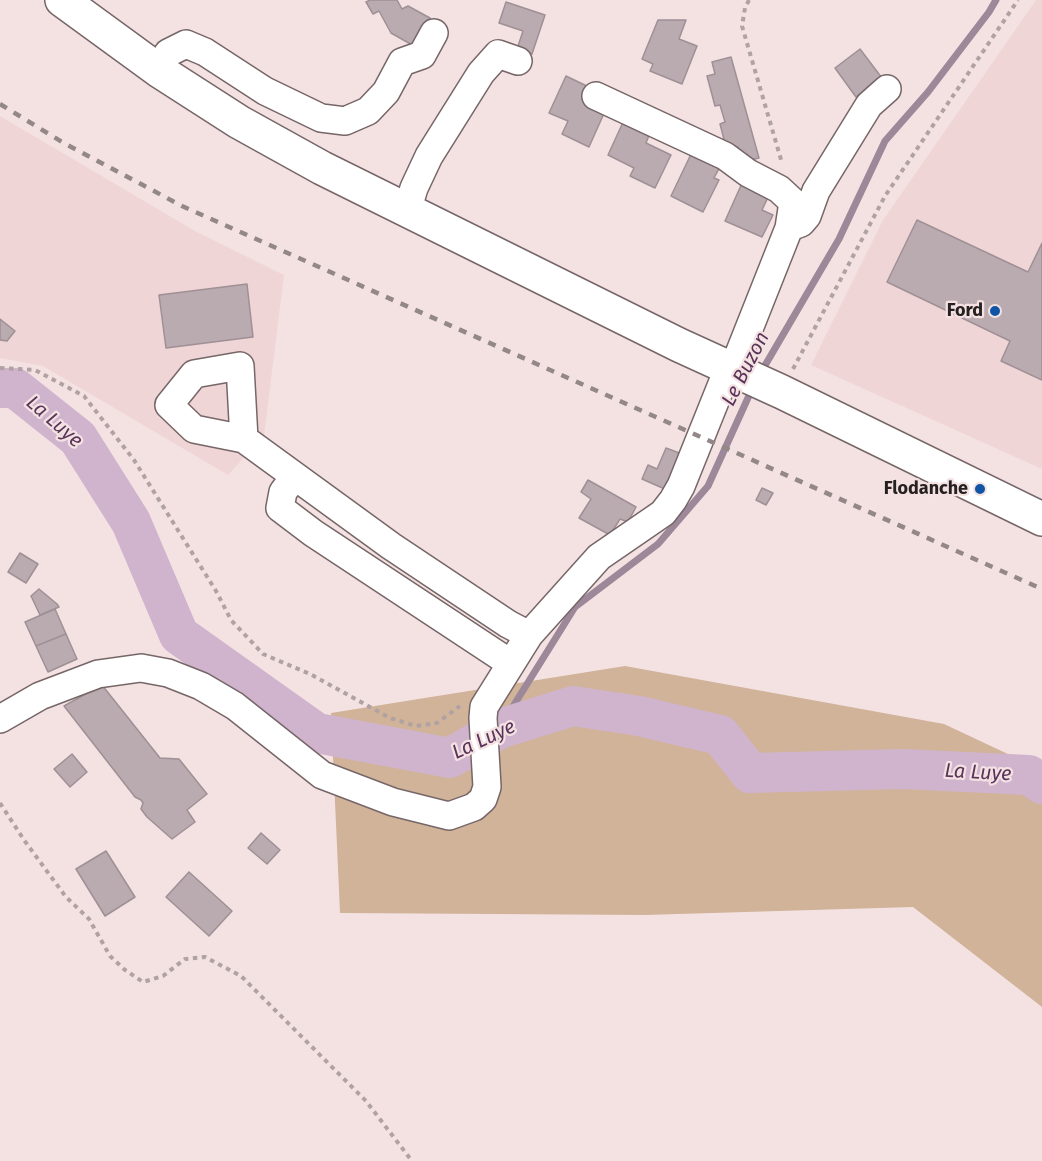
<!DOCTYPE html>
<style>
body{margin:0}
canvas{display:block;background:#f4e2e3}
</style>
<canvas width="1042" height="1161"></canvas>
<script>
const c = document.querySelector('canvas').getContext('2d');
c.lineJoin = 'round';
function fill(path, color) { c.fillStyle = color; c.fill(path, 'evenodd'); }
const shape = rows => new Path2D(rows.map(r => 'M' + r).join(''));
function stroke(path, color, width, dash) { c.strokeStyle = color; c.lineWidth = width; c.lineCap = dash ? 'butt' : 'round'; c.setLineDash(dash || []); c.stroke(path); }
function drawText(font, color, halo, rows, align = 'center') {
  c.font = font + ' "Fira Sans",sans-serif'; c.lineWidth = 4.5; c.setLineDash([]); c.textBaseline = 'middle'; c.strokeStyle = halo; c.fillStyle = color; for (const [text, x, y, turn = 0] of rows) {
    c.save(); c.translate(x, y); c.rotate((+turn || 0) * Math.PI / 180); c.textAlign = isNaN(turn) ? turn : align; if (halo) c.strokeText(text, 0, 0); c.fillText(text, 0, 0); c.restore();
  }
}
const built = shape([
 [1036,0,1042,0,1042,469,811,365,883,220],
 [0,116,195,231,284,275,264,436,228,475,43,366,0,358]
]);
const forest = shape([
 [625,666,944,724,1042,770,1042,1007,913,907,645,915,340,913,331,713]
]);
const stream = shape([
 [760,374,839,239,885,141,928,92,989,12,996,0],
 [499,729,575,607,658,544,708,486,752,389]
]);
const river = shape([
 [0,388,15,388,78,438,131,522,179,635,317,733,450,758,499,729,573,706,639,716,720,735,750,773,903,769,1029,775,1042,784]
]);
const building = shape([
 [370,0,397,0,402,9,408,6,430,18,414,46,391,33,379,11,373,14,366,2,370,0],
 [506,2,545,15,532,54,517,49,523,31,499,23,506,2],
 [658,20,686,20,679,39,697,46,682,84,650,71,653,64,642,59,658,20],
 [860,49,882,78,856,97,835,68,860,49],
 [731,57,759,158,742,162,738,147,727,151,720,124,725,122,720,105,715,106,707,76,715,74,712,62,731,57],
 [566,76,593,89,606,109,589,147,562,134,568,121,549,113,566,76],
 [624,120,650,133,646,143,671,155,655,188,630,176,634,168,608,155,624,120],
 [692,152,721,165,714,178,719,180,703,212,671,196,692,152],
 [743,181,770,193,762,210,773,215,762,237,725,221,743,181],
 [917,220,1028,272,1042,243,1042,380,1001,361,1010,341,887,282,917,220],
 [247,284,253,337,166,348,159,295,247,284],
 [0,319,15,331,7,341,0,340,0,319],
 [666,448,682,454,667,490,642,479,648,465,657,469,666,448],
 [588,480,636,507,628,522,620,519,610,535,579,518,591,499,581,492,588,480],
 [762,488,773,493,766,505,756,500,762,488],
 [20,553,38,564,26,583,8,572,20,553],
 [39,589,57,604,59,607,40,615,31,596,39,589],
 [55,609,66,634,36,646,25,622,55,609],
 [66,634,77,659,48,672,36,646,66,634],
 [102,685,160,758,179,759,207,794,187,810,195,822,172,839,147,817,141,809,143,803,141,800,135,797,64,706,102,685],
 [72,754,87,772,70,787,54,769,72,754],
 [261,833,280,850,267,864,248,848,261,833],
 [106,851,135,897,105,916,76,869,106,851],
 [189,872,232,911,209,936,166,897,189,872]
]);
const path = shape([
 [749,0,745,8,742,26,782,163],
 [0,368,35,370,84,396,134,460,216,591,231,620,263,654,310,674,390,718,416,726,437,723,460,706],
 [793,369,885,196,1018,0],
 [0,803,24,840,66,897,89,919,110,956,125,970,143,982,163,976,185,959,205,957,241,976,366,1101,412,1161]
]);
const minor = shape([
 [158,70,168,53,186,44,205,52,265,91,321,118,345,121,368,111,386,92,402,62,422,55,434,33],
 [407,211,414,188,429,156,481,73,498,54,518,61],
 [790,227,801,223,807,216,816,191,869,105,887,89],
 [244,439,194,429,169,405,194,374,240,366,244,439,391,546,508,624,529,635],
 [295,476,283,492,280,508,313,533,510,663],
 [0,719,40,696,98,674,141,668,168,673,201,686,235,706,322,775,393,802,449,816,474,807,483,799,487,787,483,718,484,707,529,635,599,557,663,513,673,500,681,486,724,379,739,354,789,228,793,202,779,189,748,173,725,156,596,96]
]);
const major = shape([
 [62,0,158,70,239,122,322,168,679,345,782,392,1042,519]
]);
const rail = shape([
 [0,104,62,142,182,206,1042,589]
]);
const markers = [
 [995,311,6,"#1055a5"],
 [980,489,6,"#1055a5"]
];
const poiNames = [
 ["Ford",983,311],
 ["Flodanche",968,489]
];
const waterNames = [
 ["Le Buzon",746,369,-63],
 ["La Luye",54,422,41],
 ["La Luye",484,740,-25],
 ["La Luye",978,773,3]
];
fill(built, '#f0d5d6');
fill(forest, '#d0b399');
stroke(stream, '#9d889a', 7);
stroke(river, '#d0b4ce', 40);
fill(building, '#baabb1');
stroke(building, '#9f9096', 1.5);
stroke(minor, '#766667', 30);
stroke(major, '#766667', 36);
stroke(path, '#b0a2a3', 4, [4.5, 4.5]);
stroke(minor, '#fff', 27);
stroke(major, '#fff', 33);
stroke(rail, '#938787', 4.5, [8, 8]);
for (const [x, y, r, color] of markers) { const dot = new Path2D(); dot.arc(x, y, r, 0, 2 * Math.PI); c.fillStyle = color; c.fill(dot); stroke(dot, '#f4e2e3', 2); }
drawText('bold 18px', '#262020', '#f4e2e3', poiNames, 'right');
drawText('italic 20px', '#5a3459', '#f4e2e3', waterNames);
</script>
